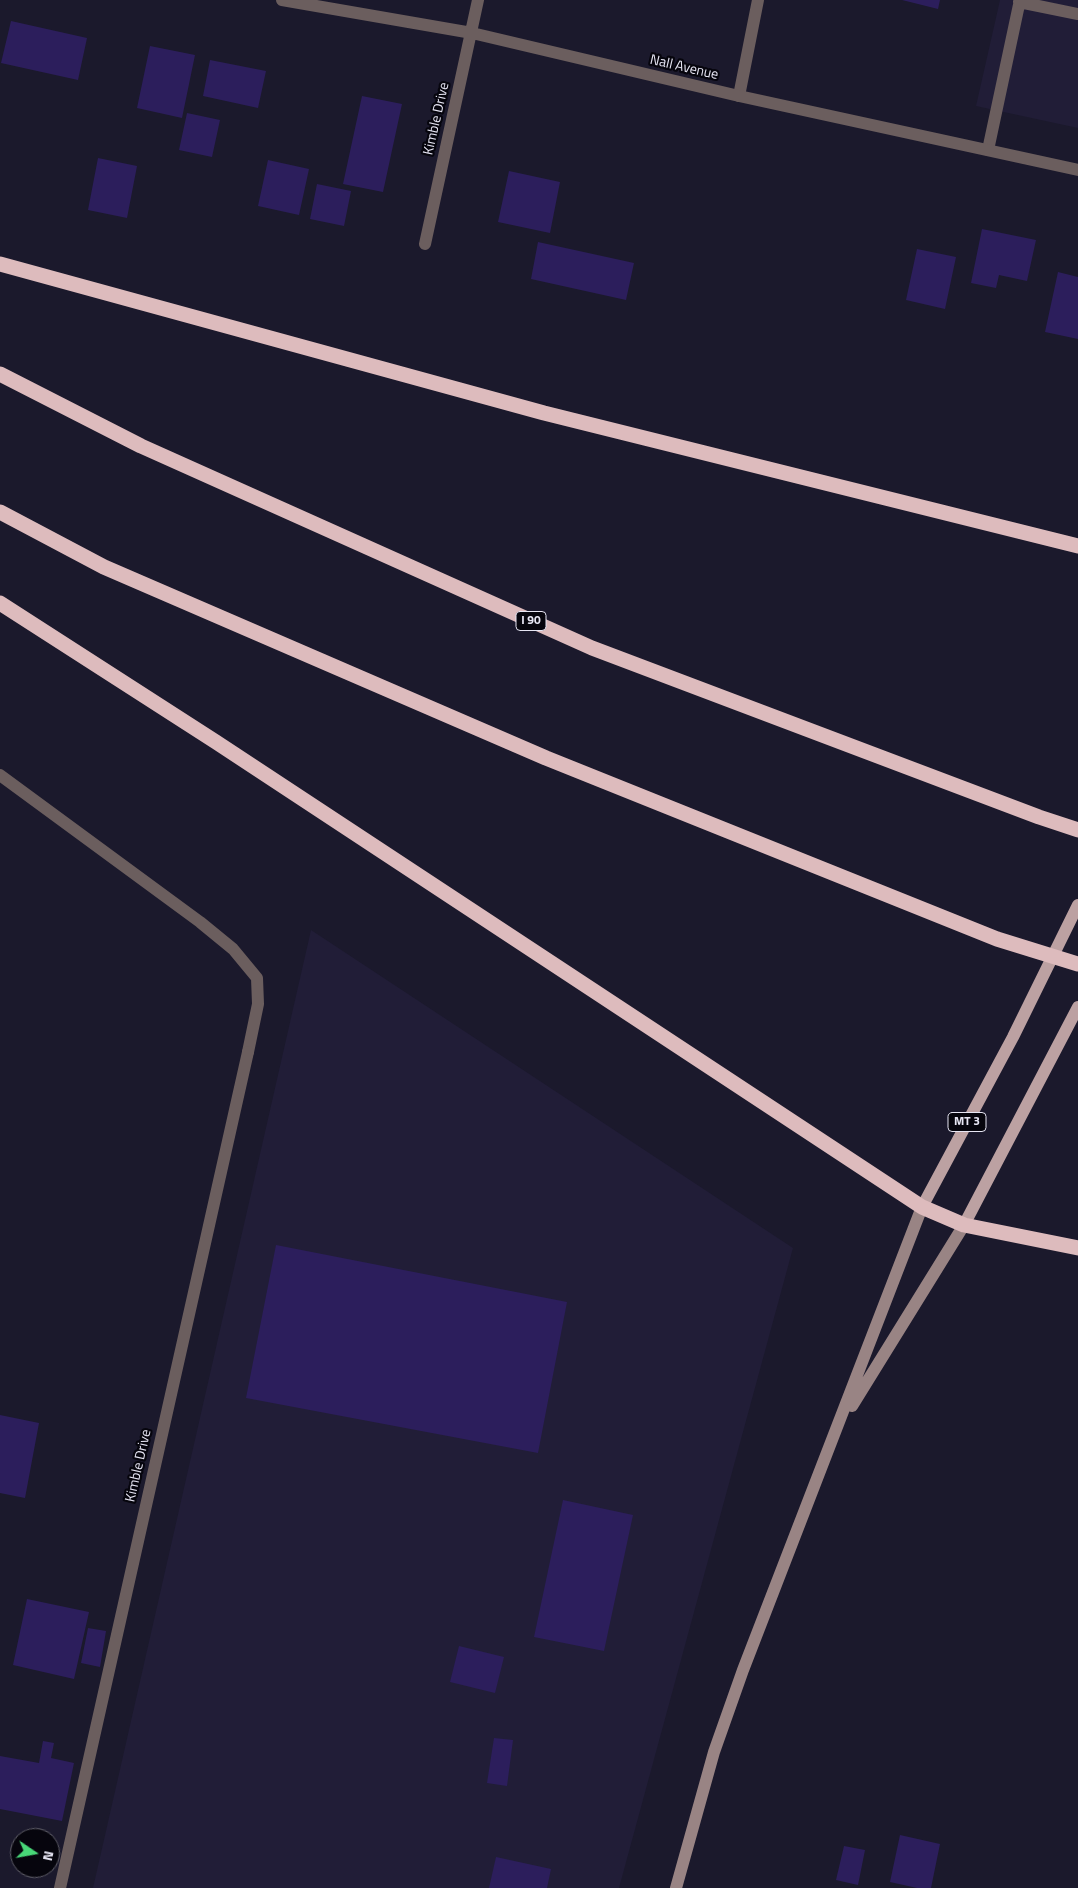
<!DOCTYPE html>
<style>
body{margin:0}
#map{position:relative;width:1078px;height:1888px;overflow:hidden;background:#1b192c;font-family:"Titillium Web",sans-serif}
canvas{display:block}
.north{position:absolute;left:10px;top:1828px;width:50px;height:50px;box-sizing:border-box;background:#06050d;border:1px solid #605f69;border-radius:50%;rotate:102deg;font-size:14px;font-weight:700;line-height:20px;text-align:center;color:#e7e6f4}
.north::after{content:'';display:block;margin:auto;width:18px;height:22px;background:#48d778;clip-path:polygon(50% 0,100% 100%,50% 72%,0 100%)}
</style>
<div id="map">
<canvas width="1078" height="1888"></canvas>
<div class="north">N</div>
</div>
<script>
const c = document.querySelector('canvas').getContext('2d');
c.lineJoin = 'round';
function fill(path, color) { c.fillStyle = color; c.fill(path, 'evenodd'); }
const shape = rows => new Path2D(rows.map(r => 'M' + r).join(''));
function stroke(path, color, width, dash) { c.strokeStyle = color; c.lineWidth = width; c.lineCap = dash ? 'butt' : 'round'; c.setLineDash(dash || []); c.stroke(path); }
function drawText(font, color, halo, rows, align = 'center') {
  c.font = font + ' "Titillium Web",sans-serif'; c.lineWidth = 4.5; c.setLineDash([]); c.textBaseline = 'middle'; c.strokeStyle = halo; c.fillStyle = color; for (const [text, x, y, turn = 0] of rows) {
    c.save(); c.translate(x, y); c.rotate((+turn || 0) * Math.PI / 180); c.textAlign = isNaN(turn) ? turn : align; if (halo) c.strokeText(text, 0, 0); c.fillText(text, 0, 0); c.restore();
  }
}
const built = shape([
 [1000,0,1078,0,1078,128,976,106],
 [311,930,793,1248,619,1888,93,1888]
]);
const building = shape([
 [902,0,940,0,938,9],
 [11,21,87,38,78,80,1,63],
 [150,46,195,55,182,118,137,108],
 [210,60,266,71,258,108,203,96],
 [362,96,402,104,383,192,343,184],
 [187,113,220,120,212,157,179,150],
 [98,158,137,166,127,218,88,210],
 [268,160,309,169,299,215,258,206],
 [509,171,560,182,550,233,498,222],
 [317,184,351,191,344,226,310,219],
 [982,229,1036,240,1027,281,999,275,996,288,971,283],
 [538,242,634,263,626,300,531,279],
 [917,249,956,257,945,309,906,300],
 [1058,272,1078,277,1078,339,1045,332],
 [276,1245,567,1302,538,1453,246,1398],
 [0,1415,39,1423,25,1498,0,1493],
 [563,1500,633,1515,604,1651,534,1637],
 [27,1599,89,1612,74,1679,13,1665],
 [88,1628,106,1631,100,1667,81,1663],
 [459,1646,504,1657,495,1693,450,1682],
 [494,1738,513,1740,507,1786,487,1783],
 [43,1741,54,1743,51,1758,74,1763,62,1821,0,1809,0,1756,39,1763],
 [900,1835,940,1844,931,1888,917,1888,890,1882],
 [844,1846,865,1850,858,1885,836,1880],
 [496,1857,551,1869,547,1888,489,1888]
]);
const lane = shape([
 [1019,2,1078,14],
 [739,96,758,0],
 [988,150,1020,0],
 [0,775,200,922,233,949,257,978,258,1004,248,1052]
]);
const street = shape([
 [282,0,472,33,739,96,1078,170],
 [425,244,478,0],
 [60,1888,248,1052]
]);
const secondary = shape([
 [852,1406,964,1225],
 [676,1888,714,1752,743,1670,922,1207]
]);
const primary = shape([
 [922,1207,1013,1037,1078,905],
 [964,1225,1078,1007]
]);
const highway = shape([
 [0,264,544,413,1078,546],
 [0,374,141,446,592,648,1039,817,1078,830],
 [0,512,104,567,546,758,997,939,1078,964],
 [0,603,216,742,922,1207,964,1225,1078,1248]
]);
const shields = [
 [531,621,30],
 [967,1122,38]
];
const shieldNames = [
 ["I 90",531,621],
 ["MT 3",967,1122]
];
const streetNames = [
 ["Nall Avenue",684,68,13],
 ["Kimble Drive",437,119,-77],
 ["Kimble Drive",139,1466,-77]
];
fill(built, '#211d37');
fill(building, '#2c1e5c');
stroke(lane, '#6b5e5e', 12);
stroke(street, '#6b5e5e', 12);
stroke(secondary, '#998484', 12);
stroke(primary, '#bca1a2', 12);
stroke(highway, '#ddbbbd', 15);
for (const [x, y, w] of shields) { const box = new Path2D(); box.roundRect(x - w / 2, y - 9.5, w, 19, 4); c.fillStyle = '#06050d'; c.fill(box); stroke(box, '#e7e6f4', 1); }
drawText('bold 12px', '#e7e6f4', null, shieldNames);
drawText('14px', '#e7e6f4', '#06050d', streetNames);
</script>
